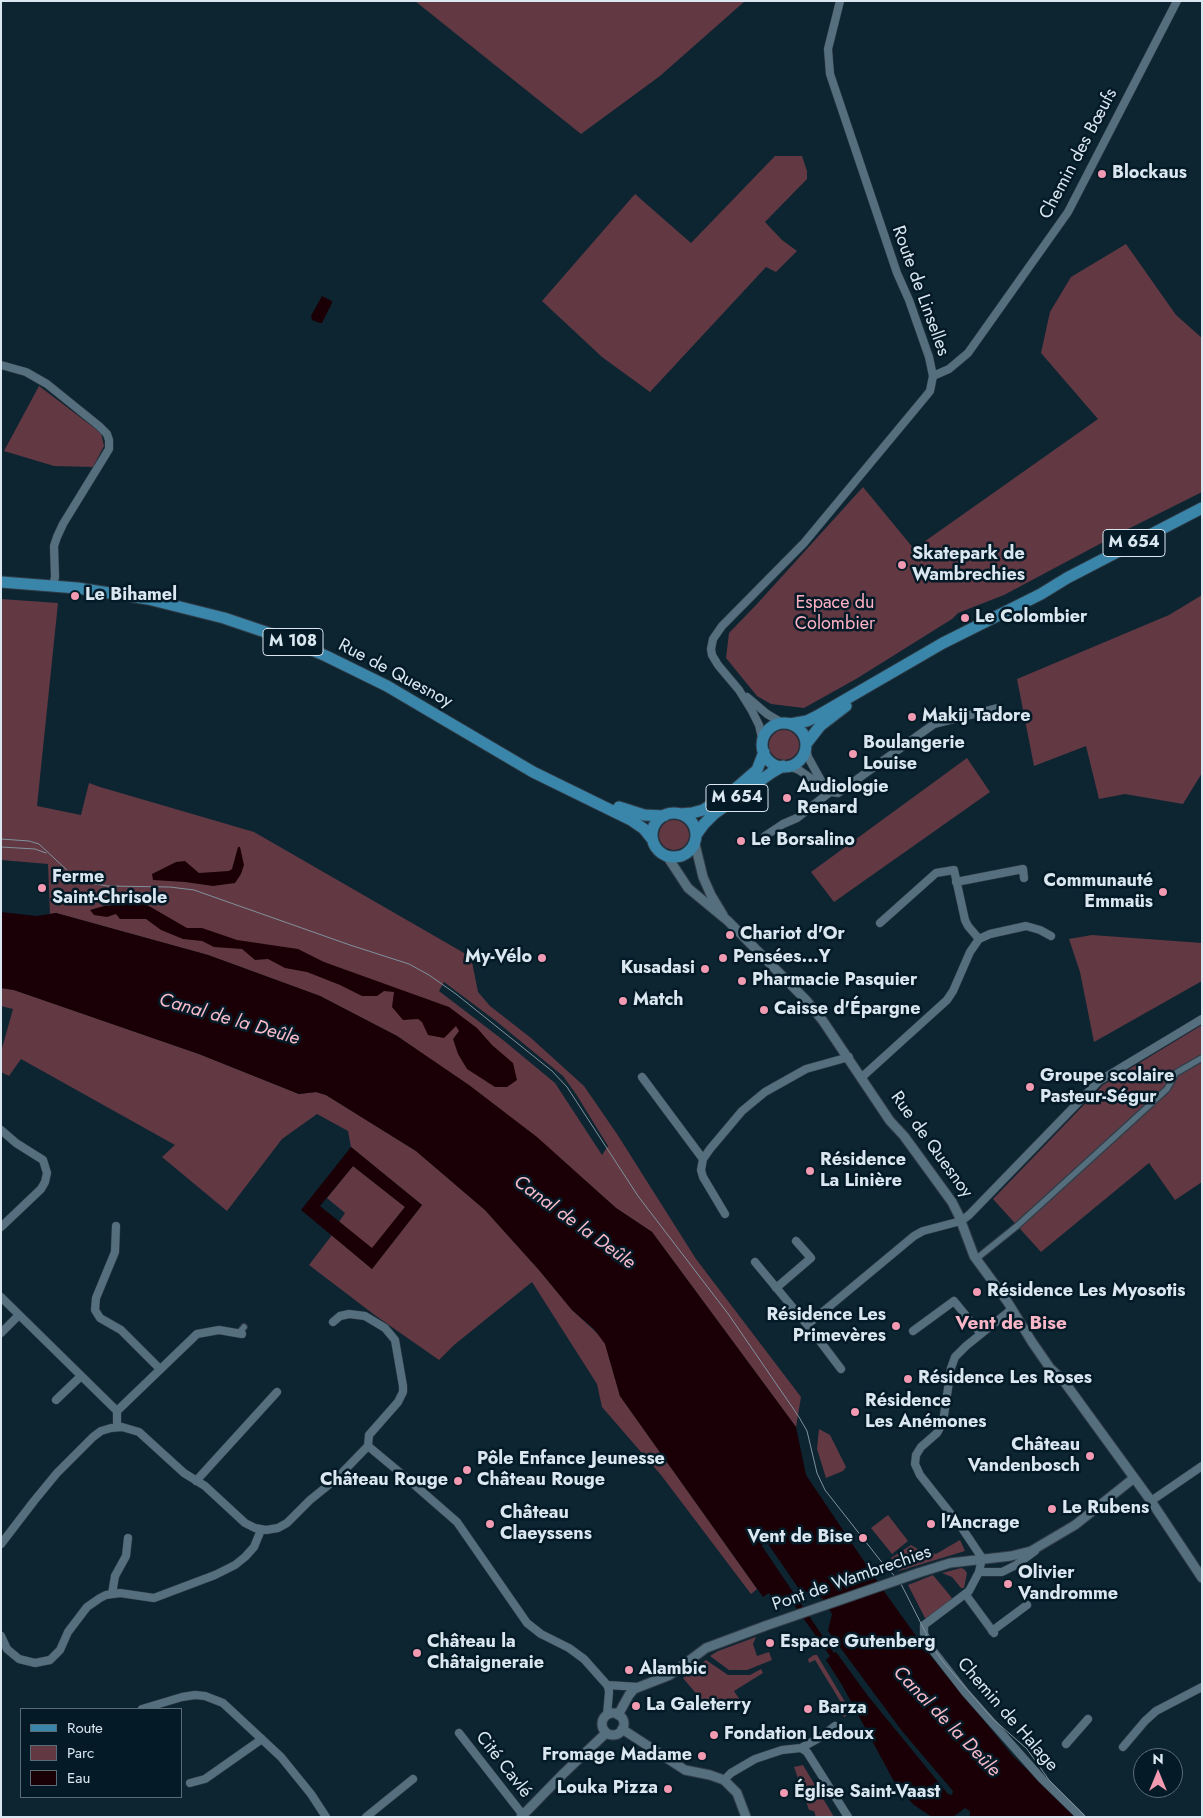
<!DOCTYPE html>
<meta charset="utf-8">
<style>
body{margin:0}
#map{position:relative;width:1203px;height:1818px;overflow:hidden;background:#0d2531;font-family:Jost,sans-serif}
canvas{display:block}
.frame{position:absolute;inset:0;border:2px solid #dae7f0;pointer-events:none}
.legend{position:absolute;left:20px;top:1708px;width:162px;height:90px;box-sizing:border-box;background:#041b27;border:1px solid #5a6d77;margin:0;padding:6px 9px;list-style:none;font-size:15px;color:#dae7f0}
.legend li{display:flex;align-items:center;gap:10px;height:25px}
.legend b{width:25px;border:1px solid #5a6d77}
.north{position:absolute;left:1133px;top:1748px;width:50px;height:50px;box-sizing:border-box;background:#041b27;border:1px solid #5a6d77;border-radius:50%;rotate:0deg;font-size:14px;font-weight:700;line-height:20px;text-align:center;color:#dae7f0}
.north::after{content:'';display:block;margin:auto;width:18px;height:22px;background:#f19ab1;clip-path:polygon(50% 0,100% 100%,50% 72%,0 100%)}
</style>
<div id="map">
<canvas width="1203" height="1818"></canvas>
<div class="frame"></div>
<ul class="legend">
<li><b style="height:6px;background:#3a85aa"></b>Route</li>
<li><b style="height:14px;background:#623843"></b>Parc</li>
<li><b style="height:14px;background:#1a0006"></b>Eau</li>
</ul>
<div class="north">N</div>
</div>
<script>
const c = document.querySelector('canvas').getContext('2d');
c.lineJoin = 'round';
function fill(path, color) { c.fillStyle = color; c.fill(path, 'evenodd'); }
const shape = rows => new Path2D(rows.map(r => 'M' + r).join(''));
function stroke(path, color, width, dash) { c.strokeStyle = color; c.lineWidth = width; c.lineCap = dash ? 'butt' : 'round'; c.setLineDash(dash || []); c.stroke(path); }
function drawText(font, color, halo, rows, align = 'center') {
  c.font = font + ' Jost,sans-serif'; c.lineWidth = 5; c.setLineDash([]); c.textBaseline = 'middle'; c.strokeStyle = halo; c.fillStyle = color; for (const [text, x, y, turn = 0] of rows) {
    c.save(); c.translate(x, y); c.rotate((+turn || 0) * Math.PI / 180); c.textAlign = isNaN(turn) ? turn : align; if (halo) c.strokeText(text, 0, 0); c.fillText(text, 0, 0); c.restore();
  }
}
const green = shape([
 [415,1,745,1,660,76,581,134],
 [775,156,802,156,807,171,807,179,765,222,782,240,797,251,776,272,766,267,650,392,602,357,542,301,635,194,691,243],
 [1126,244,1176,315,1202,338,1202,492,1126,530,1004,595,958,613,952,619,856,679,804,708,771,704,757,696,726,658,729,633,757,604,863,487,914,549,1098,419,1041,353,1050,312,1071,277],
 [39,386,101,433,104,446,93,467,54,466,4,451],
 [1202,595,1202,773,1183,804,1125,794,1099,799,1086,746,1034,766,1017,679,1169,615],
 [1,599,58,603,37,806,81,815,89,783,100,787,254,832,471,957,478,992,490,1006,531,1038,584,1086,617,1134,696,1259,801,1397,796,1427,652,1232,616,1208,536,1137,468,1085,397,1036,320,996,208,955,56,913,50,914,48,864,1,860],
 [444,982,496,1021,563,1076,576,1094,608,1146,602,1155,555,1083,503,1040,439,991],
 '769 745a15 15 0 1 1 30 0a15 15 0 1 1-30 0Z',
 [967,758,990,792,834,902,811,872],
 '659 835a15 15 0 1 1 30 0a15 15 0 1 1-30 0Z',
 [1092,935,1202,943,1202,981,1094,1042,1080,972,1069,939],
 [1,988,14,990,199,1054,299,1094,316,1092,326,1095,416,1151,485,1210,539,1270,572,1310,598,1334,605,1343,620,1396,757,1589,751,1594,661,1475,602,1407,597,1384,532,1282,454,1345,439,1360,376,1316,309,1265,332,1235,372,1269,422,1205,351,1147,348,1131,317,1114,282,1139,227,1211,162,1157,175,1145,21,1059,9,1076,1,1072,1,1052,13,1009,1,1006],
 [1202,1025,1202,1182,1175,1200,1149,1163,1041,1252,993,1199,1103,1085],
 [353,1166,405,1207,372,1249,339,1222,345,1213,327,1198],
 [819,1429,830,1435,846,1467,843,1471,826,1478,817,1449],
 [888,1515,908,1541,892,1554,871,1528],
 [960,1540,965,1551,899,1571,891,1558,911,1545,918,1549,936,1554],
 [961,1568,964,1569,967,1573,964,1588,961,1588,952,1577,942,1573],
 [933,1575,952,1598,930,1620,925,1618,908,1585],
 [756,1637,753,1644,757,1656,769,1652,772,1660,747,1670,729,1670,710,1656,718,1651],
 [814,1655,817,1655,851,1712,844,1717,837,1708,842,1704,815,1660,809,1663,808,1659],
 [706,1660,728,1675,750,1675,761,1669,763,1673,734,1691,740,1700,728,1709,721,1708,710,1710,683,1678],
 [803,1765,834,1817,816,1817,814,1811,809,1810,794,1767]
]);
const water = shape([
 [322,296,332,301,332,303,322,323,320,323,312,320,311,316],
 [238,847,240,847,244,865,241,874,235,883,213,886,185,882,153,880,152,874,176,862,185,861,199,873,229,871,232,869],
 [142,902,187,928,202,928,237,940,298,949,324,962,449,1007,477,1028,492,1045,513,1063,517,1080,507,1087,495,1087,467,1069,458,1054,453,1039,459,1031,456,1026,444,1038,428,1035,422,1022,418,1019,403,1020,392,1007,394,992,384,991,377,996,362,996,340,985,307,972,285,968,268,959,255,960,242,949,214,947,202,941,183,939,161,930,146,919,120,919,116,914,107,917,94,915,90,910,104,906],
 [1,912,37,916,56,913,208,955,320,996,397,1036,469,1085,537,1137,616,1208,652,1232,796,1427,806,1475,886,1594,929,1654,1013,1756,1076,1817,970,1817,970,1811,965,1808,953,1817,932,1817,914,1805,897,1787,842,1685,826,1660,830,1656,787,1595,775,1601,769,1593,763,1597,620,1396,605,1344,594,1329,572,1310,539,1270,485,1210,416,1151,326,1095,316,1092,299,1094,199,1054,14,990,1,988],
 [766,1541,799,1589,822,1598,832,1614,828,1631,902,1731,953,1791,952,1795,948,1794,868,1696,836,1652,834,1653,762,1546,763,1542],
 [351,1147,422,1205,372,1269,301,1210],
 [353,1166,405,1207,372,1248,320,1206]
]);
const pedestrian = shape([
 [976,1259,1017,1226,1130,1123,1167,1089,1176,1073,1202,1058],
 [239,1333,244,1327]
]);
const minor = shape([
 [1,365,26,372,47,384,99,426,107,434,109,440,109,449,106,454,63,524,57,537,54,546,55,577,53,586],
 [933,376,949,369,968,353,1068,212,1177,1],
 [747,697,767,714,784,724],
 [763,742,759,725,752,711,739,690,718,665,712,655,711,649,713,639,722,626,804,543,926,396,930,391,933,376,929,357,909,300,897,273,830,74,828,49,840,1],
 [806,748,808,757,824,786],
 [789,766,799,770,830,792,838,793,934,724,998,708],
 [765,836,783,824,797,818,830,792],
 [956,882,1023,869,1024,878],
 [880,923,936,873,954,870,965,920,968,926,979,939],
 [642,1077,703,1159],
 [862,1077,947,1000,953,991,970,952,979,939,990,934,1026,926,1040,930,1051,936],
 [1,1130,16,1143,43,1160,47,1173,45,1182,41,1189,1,1227],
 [725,1214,703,1177,701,1170,703,1159,710,1149,742,1111,765,1092,806,1069,849,1057],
 [116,1226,115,1252,96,1298,95,1310,100,1318,121,1330,160,1369],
 [755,1262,813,1332,841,1369],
 [776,1288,811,1258,796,1241],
 [1,1297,117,1411],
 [1012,1309,966,1346,955,1357,951,1368,943,1422,937,1433,921,1447,916,1455,915,1464,920,1475,962,1528,982,1558,979,1572,969,1591,924,1625,924,1634,934,1652,965,1692,1042,1779,1081,1817],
 [333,1322,340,1316,349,1314,365,1316,385,1328,395,1340,403,1386,403,1392,398,1402,369,1435,368,1446],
 [807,1325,914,1236,923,1231,961,1221,969,1215,1099,1081,1202,1019],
 [913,1331,954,1301,981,1334],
 [1,1333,19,1315],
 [56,1400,81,1376],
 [117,1427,117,1411,197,1334,219,1330,242,1334],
 [368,1446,410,1481,457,1522,527,1623,541,1634,569,1648,584,1659,608,1686,609,1692,607,1715],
 [196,1481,277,1392],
 [1151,1501,1202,1466],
 [1,1544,34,1501,57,1473,93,1437,101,1431,111,1428,122,1427,139,1432,184,1473,205,1486,245,1523,255,1528,266,1530,278,1528,287,1523,310,1500,336,1479,368,1446],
 [979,1572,1002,1572,1016,1565,1035,1551],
 [112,1594,115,1576,126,1556,128,1538],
 [966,1595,994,1633],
 [992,1631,1027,1605],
 [1,1636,7,1649,19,1659,35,1663,50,1660,60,1650,68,1632,87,1607,100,1598,106,1595,120,1593,154,1598,215,1575,235,1565,245,1557,254,1547,261,1530],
 [607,1685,639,1687],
 [142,1709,182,1697,195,1695,205,1696,223,1703,281,1757,311,1794,326,1817],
 [459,1733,523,1815],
 [1066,1744,1088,1719],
 [1123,1747,1145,1721,1156,1711,1202,1687],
 [801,1748,819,1738,835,1726],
 [724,1780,731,1773,755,1759,782,1750,801,1748,807,1752,848,1817],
 [190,1783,205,1779,262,1739],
 [366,1817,413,1779]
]);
const tertiary = shape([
 [695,844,703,877,711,895,723,915],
 [667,856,688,888,728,921,806,1000,823,1021,890,1121,904,1136,952,1202,959,1216,974,1256,1007,1301,1032,1342,1050,1368,1063,1380,1151,1501,1202,1578],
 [918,1573,950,1563,1011,1556,1031,1551,1075,1525,1134,1478],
 '602 1724a11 11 0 1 1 22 0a11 11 0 1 1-22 0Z',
 [618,1715,629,1695,634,1689,670,1675,706,1648,765,1626],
 [622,1729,685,1770,710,1775,724,1780,737,1793,746,1817],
 [521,1817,563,1774,606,1733]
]);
const primary = shape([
 [1,582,77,588,148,599,224,618,289,640,326,656,387,686,533,772,631,820,644,829,652,839],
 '762 745a22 22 0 1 1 44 0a22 22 0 1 1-44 0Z',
 [790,724,807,721,817,716,943,643,1041,594,1067,578,1202,508],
 [806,744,820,726,846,706],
 [619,807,644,815,664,816],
 '652 835a22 22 0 1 1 44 0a22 22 0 1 1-44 0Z',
 [680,814,692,813,703,810,734,790,757,770,764,752],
 [696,835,704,824,714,814,771,773,783,766]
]);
const tram = shape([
 [1,839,29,841,39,844,70,873,91,883,107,886,170,887,194,890,350,945,409,964,429,975,456,994,552,1071,567,1087,638,1196,729,1315,799,1417,807,1431,817,1473,825,1490,880,1560,900,1582,934,1649,944,1663,993,1719,1027,1749,1049,1780,1086,1817],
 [1,847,35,849,46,853]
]);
const tertiaryBridge = shape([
 [765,1626,918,1573]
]);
const markers = [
 [1102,174,5,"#f19ab1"],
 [902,565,5,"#f19ab1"],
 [75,596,5,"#f19ab1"],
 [965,618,5,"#f19ab1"],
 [912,717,5,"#f19ab1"],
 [853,754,5,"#f19ab1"],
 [787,798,5,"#f19ab1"],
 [741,841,5,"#f19ab1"],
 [42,888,5,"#f19ab1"],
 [1163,892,5,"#f19ab1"],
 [730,935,5,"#f19ab1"],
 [542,958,5,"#f19ab1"],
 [723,958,5,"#f19ab1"],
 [705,969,5,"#f19ab1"],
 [742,981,5,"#f19ab1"],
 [623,1001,5,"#f19ab1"],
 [764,1010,5,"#f19ab1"],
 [1030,1087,5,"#f19ab1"],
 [810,1171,5,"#f19ab1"],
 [977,1292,5,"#f19ab1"],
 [896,1326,5,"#f19ab1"],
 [908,1379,5,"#f19ab1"],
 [855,1412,5,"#f19ab1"],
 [1090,1456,5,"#f19ab1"],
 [467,1470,5,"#f19ab1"],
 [458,1481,5,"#f19ab1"],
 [1052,1509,5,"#f19ab1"],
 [490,1524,5,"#f19ab1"],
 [931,1524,5,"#f19ab1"],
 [863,1538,5,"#f19ab1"],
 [1008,1584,5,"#f19ab1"],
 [770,1643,5,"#f19ab1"],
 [417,1653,5,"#f19ab1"],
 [629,1670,5,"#f19ab1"],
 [636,1706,5,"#f19ab1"],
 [808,1709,5,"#f19ab1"],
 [714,1735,5,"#f19ab1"],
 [702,1756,5,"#f19ab1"],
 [668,1789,5,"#f19ab1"],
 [784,1793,5,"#f19ab1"]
];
const shields = [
 [1134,543,62],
 [293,642,60],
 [737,798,62]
];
const shieldNames = [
 ["M 654",1134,543],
 ["M 108",293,642],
 ["M 654",737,798]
];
const streetNames = [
 ["Chemin des Bœufs",1079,154,-62],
 ["Route de Linselles",920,291,70],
 ["Rue de Quesnoy",395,674,28],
 ["Rue de Quesnoy",931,1145,54],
 ["Pont de Wambrechies",852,1579,-19],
 ["Chemin de Halage",1007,1715,49],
 ["Cité Cavlé",503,1765,52]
];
const poiNames = [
 ["Blockaus",1112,174],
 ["Skatepark de",912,555],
 ["Wambrechies",912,576],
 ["Le Bihamel",85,596],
 ["Le Colombier",975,618],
 ["Makij Tadore",922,717],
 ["Boulangerie",863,744],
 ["Louise",863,765],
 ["Audiologie",797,788],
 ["Renard",797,809],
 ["Le Borsalino",751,841],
 ["Ferme",52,878],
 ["Saint-Chrisole",52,899],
 ["Communauté",1153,882,"right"],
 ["Emmaüs",1153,903,"right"],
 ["Chariot d'Or",740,935],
 ["My-Vélo",532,958,"right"],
 ["Pensées...Y",733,958],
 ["Kusadasi",695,969,"right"],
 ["Pharmacie Pasquier",752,981],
 ["Match",633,1001],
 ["Caisse d'Épargne",774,1010],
 ["Groupe scolaire",1040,1077],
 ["Pasteur-Ségur",1040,1098],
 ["Résidence",820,1161],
 ["La Linière",820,1182],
 ["Résidence Les Myosotis",987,1292],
 ["Résidence Les",886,1316,"right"],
 ["Primevères",886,1337,"right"],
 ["Résidence Les Roses",918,1379],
 ["Résidence",865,1402],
 ["Les Anémones",865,1423],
 ["Château",1080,1446,"right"],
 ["Vandenbosch",1080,1467,"right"],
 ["Pôle Enfance Jeunesse",477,1460],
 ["Château Rouge",477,1481],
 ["Château Rouge",448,1481,"right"],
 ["Le Rubens",1062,1509],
 ["Château",500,1514],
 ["Claeyssens",500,1535],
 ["l'Ancrage",941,1524],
 ["Vent de Bise",853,1538,"right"],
 ["Olivier",1018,1574],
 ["Vandromme",1018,1595],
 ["Château la",427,1643],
 ["Châtaigneraie",427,1664],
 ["Espace Gutenberg",780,1643],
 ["Alambic",639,1670],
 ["La Galeterry",646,1706],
 ["Barza",818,1709],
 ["Fondation Ledoux",724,1735],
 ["Fromage Madame",692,1756,"right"],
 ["Louka Pizza",658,1789,"right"],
 ["Église Saint-Vaast",794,1793]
];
const parkNames = [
 ["Espace du",835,604],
 ["Colombier",835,625]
];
const waterNames = [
 ["Canal de la Deûle",229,1020,16],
 ["Canal de la Deûle",574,1223,36],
 ["Canal de la Deûle",946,1722,46]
];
const neighbourhoodNames = [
 ["Vent de Bise",1011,1324]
];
fill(green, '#623843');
fill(water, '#1a0006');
stroke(pedestrian, '#303d48', 8);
stroke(minor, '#303d48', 9);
stroke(tertiary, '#303d48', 11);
stroke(primary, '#303d48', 13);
stroke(pedestrian, '#566f7e', 5.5);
stroke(minor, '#566f7e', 8);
stroke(tertiary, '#566f7e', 9);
stroke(primary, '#3a85aa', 11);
stroke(tram, '#80929c', 1);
stroke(tertiaryBridge, '#303d48', 11, []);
stroke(tertiaryBridge, '#566f7e', 9);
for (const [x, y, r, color] of markers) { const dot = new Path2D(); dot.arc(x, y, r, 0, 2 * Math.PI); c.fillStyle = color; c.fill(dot); stroke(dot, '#041b27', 2); }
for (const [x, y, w] of shields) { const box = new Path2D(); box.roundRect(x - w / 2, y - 13.5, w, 27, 4); c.fillStyle = '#041b27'; c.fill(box); stroke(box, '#dae7f0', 1); }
drawText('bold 16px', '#dae7f0', null, shieldNames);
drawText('18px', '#dae7f0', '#041b27', streetNames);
drawText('bold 18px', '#dae7f0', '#041b27', poiNames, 'left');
drawText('18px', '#ffb1c4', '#041b27', parkNames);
drawText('italic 19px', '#f9bac9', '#041b27', waterNames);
drawText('bold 19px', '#f9b6c6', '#041b27', neighbourhoodNames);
</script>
